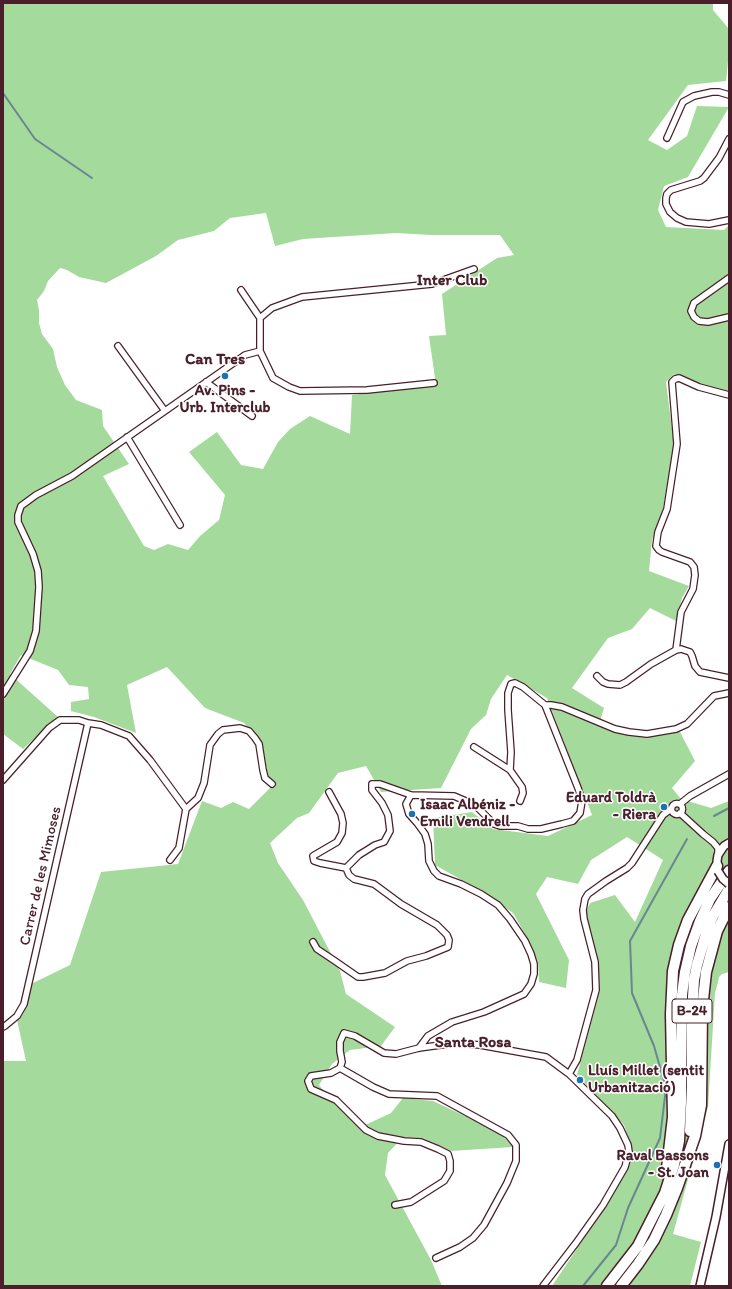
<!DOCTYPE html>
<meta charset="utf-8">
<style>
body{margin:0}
#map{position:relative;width:732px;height:1289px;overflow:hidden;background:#fff;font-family:Itim,sans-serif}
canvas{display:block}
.frame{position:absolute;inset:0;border:4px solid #4a1f2b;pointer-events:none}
</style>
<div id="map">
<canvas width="732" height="1289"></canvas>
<div class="frame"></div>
</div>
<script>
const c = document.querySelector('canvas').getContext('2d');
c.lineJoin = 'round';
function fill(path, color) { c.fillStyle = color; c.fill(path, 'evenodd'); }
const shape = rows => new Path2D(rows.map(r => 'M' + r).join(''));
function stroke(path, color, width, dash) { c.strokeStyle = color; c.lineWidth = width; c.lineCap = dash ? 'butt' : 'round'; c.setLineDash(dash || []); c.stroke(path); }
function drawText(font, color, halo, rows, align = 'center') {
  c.font = font + ' Itim,sans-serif'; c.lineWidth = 3; c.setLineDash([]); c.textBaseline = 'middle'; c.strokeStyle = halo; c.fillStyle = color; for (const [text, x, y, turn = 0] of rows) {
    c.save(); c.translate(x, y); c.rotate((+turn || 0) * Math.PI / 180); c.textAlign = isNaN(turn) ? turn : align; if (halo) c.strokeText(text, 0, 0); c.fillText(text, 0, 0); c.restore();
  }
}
const green = shape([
 [3,3,713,3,713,10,729,29,729,52,726,81,688,85,648,140,667,150,687,136,697,106,729,107,688,177,664,186,658,210,666,227,724,230,729,225,729,391,707,386,674,374,666,382,674,445,663,508,652,540,649,571,689,586,682,598,676,621,650,608,632,629,608,638,572,688,604,708,599,725,633,736,680,732,695,761,672,788,681,799,711,808,729,801,729,972,722,974,719,977,718,982,715,993,708,1107,673,1234,701,1242,690,1286,552,1286,613,1195,629,1166,632,1148,624,1125,577,1075,600,990,598,963,585,913,590,903,615,895,635,922,663,860,627,837,591,860,578,884,547,877,536,894,569,960,566,988,539,982,538,962,529,941,513,913,476,888,435,865,433,818,472,812,493,829,548,836,592,815,547,698,507,675,491,699,486,715,471,729,441,788,381,792,366,766,338,773,309,813,297,818,270,843,278,863,303,900,340,971,346,994,395,1027,381,1046,350,1050,332,1064,319,1085,335,1104,361,1127,391,1113,403,1098,433,1101,499,1132,513,1147,451,1151,423,1138,403,1137,388,1153,385,1175,431,1260,442,1286,3,1286,3,1061,26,1061,17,1020,23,1014,31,984,70,965,101,872,178,864,202,801,221,808,233,802,249,809,270,788,262,743,244,723,205,708,167,667,127,685,136,733,94,717,71,711,71,702,89,699,88,687,69,685,58,670,21,655,10,674,58,717,23,749,3,734],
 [266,213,275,246,303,239,396,233,431,235,500,235,514,255,497,258,442,294,446,335,429,336,436,385,352,395,350,434,310,416,290,429,278,442,263,469,241,465,217,432,189,452,225,495,219,520,200,536,188,550,168,544,154,550,144,546,103,476,129,464,103,426,102,410,76,400,65,385,57,367,53,349,42,334,39,323,39,310,37,300,44,291,48,281,60,268,67,270,79,277,106,283,156,256,178,240,214,231,230,218]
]);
const stream = shape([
 [3,93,35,139,92,178],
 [714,816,729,808],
 [583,1286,616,1245,628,1208,660,1138,666,1088,654,1046,632,993,630,941,687,839]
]);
const minor = shape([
 [667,138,683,102,694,96,712,92,719,92,729,95],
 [729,139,719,158,704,178,700,181,671,190,667,194,666,198,666,204,670,212,677,218,686,222,709,224,729,220],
 [729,278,694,303,691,311,694,317,699,321,708,322,729,317],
 [241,290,260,318],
 [118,346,165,411],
 [206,382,252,416],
 [434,383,367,390,300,391,289,387,273,378,260,351,260,318,272,308,302,297,432,284,474,269],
 [127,437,180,525],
 [676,650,681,612,693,589,695,575,694,567,690,562,662,552,659,550,656,546,658,532,667,509,677,444,672,382,675,379,679,378,699,387,729,395],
 [597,676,603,682,608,684,620,685,626,682,651,664,676,650,681,649,690,652,692,656,695,666,700,672,729,678],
 [3,694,30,651,36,631,39,587,38,571,33,554,18,522,18,515,21,506,36,495,72,476,245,355,260,351],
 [545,705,551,705,562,707,615,729,629,732,647,734,676,729,687,724,714,696,729,693],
 [474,747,510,770],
 [3,780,49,728,60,720,79,720,88,723,101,725,129,736,150,760,186,809,179,848,170,860],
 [329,792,341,814,343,823,342,833,337,842,313,856,314,861,320,863,346,868],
 [411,795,406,804,409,814,417,823,425,834,428,844,429,861,434,871,439,876,461,884,481,894,498,905,510,919,525,941,531,954,534,964,534,974,531,984,524,994,484,1012,452,1022,428,1036,419,1048],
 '671.5 809a5.5 5.5 0 1 1 11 0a5.5 5.5 0 1 1-11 0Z',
 [680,804,690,796,729,774],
 [186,809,198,798,204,783,210,745,218,734,223,730,240,728,249,731,255,738,259,744,263,770,265,778,272,784],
 [680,813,703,834,713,842,718,848,718,855],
 [313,942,317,949,335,961,358,977,363,977,385,973,407,961,426,956,448,947,449,940,447,935,437,925,401,904,374,884,354,879,349,875,346,868,359,855,375,845,384,842,390,831,388,815,382,803,372,790,372,784,380,784,411,795,454,796,475,805,494,824,500,826,518,826,528,829,541,829,562,824,573,821,580,813,582,801,578,788,545,705,523,687,515,683,511,684,508,693,508,710,511,752,510,770,522,787,523,793,520,801],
 [3,1027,5,1026,17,1016,24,1004,88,723],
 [340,1068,342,1062,340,1051,340,1042,344,1033,355,1036,384,1053,396,1054,419,1048,455,1043,480,1045,546,1057,569,1074,612,1116,620,1128,628,1145,629,1152,625,1167,603,1205,576,1243,543,1286],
 [340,1068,373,1087,389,1094,437,1096,508,1135,516,1145,516,1161,507,1183,484,1225,473,1238,460,1247,436,1258],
 [340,1068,331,1073,311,1076,308,1081,311,1089,336,1100,366,1130,378,1136,404,1141,421,1142,438,1149,448,1154,450,1161,450,1171,444,1181,411,1202,395,1205],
 [569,1074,577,1060,596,990,595,962,584,919,583,910,585,899,588,894,606,881,627,868,632,863,663,815,671,809]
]);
const tertiary = shape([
 [718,870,717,861,718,855,724,846,729,843],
 [700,1286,716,1217,729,1144]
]);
const motorway = shape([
 [690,1131,692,1087,692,1014,694,980,697,965,708,927,713,916,729,889],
 [667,1168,673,1117,671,1014,673,971,679,945,688,920,717,866],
 [607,1286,638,1246,665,1193,674,1165,679,1141,681,1102,682,995,685,972,691,946,700,921,710,899,729,871],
 [621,1286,638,1264,654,1240,666,1215,677,1188,695,1136,701,1105,702,1009,706,972,717,931,729,907]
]);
const tertiaryBridge = shape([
 [718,871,723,879,729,884]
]);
const markers = [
 [225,376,4,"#1f6fb2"],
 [664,807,4,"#1f6fb2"],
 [412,814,4,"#1f6fb2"],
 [580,1080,4,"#1f6fb2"],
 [717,1165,4,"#1f6fb2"]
];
const shields = [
 [692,1011,40]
];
const shieldNames = [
 ["B-24",692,1011]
];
const poiNames = [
 ["Av. Pins -",225,391,"center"],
 ["Urb. Interclub",225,408,"center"],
 ["Eduard Toldrà",656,798],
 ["- Riera",656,815],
 ["Isaac Albéniz -",420,805,"left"],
 ["Emili Vendrell",420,822,"left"],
 ["Lluís Millet (sentit",588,1071,"left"],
 ["Urbanització)",588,1088,"left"],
 ["Raval Bassons",709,1156],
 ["- St. Joan",709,1173]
];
const streetNames = [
 ["Carrer de les Mimoses",41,876,-77]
];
const neighbourhoodNames = [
 ["Inter Club",452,281],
 ["Can Tres",215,360],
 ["Santa Rosa",473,1043]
];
fill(green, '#a5da9d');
stroke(stream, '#688790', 2);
stroke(minor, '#4a1f2b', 8);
stroke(tertiary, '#4a1f2b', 10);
stroke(motorway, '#4a1f2b', 13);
stroke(minor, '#fff', 5.5);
stroke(tertiary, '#fff', 7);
stroke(motorway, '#fff', 10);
stroke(tertiaryBridge, '#4a1f2b', 10, []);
stroke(tertiaryBridge, '#fff', 7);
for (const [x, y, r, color] of markers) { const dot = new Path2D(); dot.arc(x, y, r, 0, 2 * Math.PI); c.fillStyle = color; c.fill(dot); stroke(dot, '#fff', 1.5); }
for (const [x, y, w] of shields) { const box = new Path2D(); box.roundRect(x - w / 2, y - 12, w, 24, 3); c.fillStyle = '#fff'; c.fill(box); stroke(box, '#4a1f2b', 1); }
drawText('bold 14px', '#4a1f2b', null, shieldNames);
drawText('bold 15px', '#4a1f2b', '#fff', poiNames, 'right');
drawText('15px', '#4a1f2b', '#fff', streetNames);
drawText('bold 16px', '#4a1f2b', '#fff', neighbourhoodNames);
</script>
